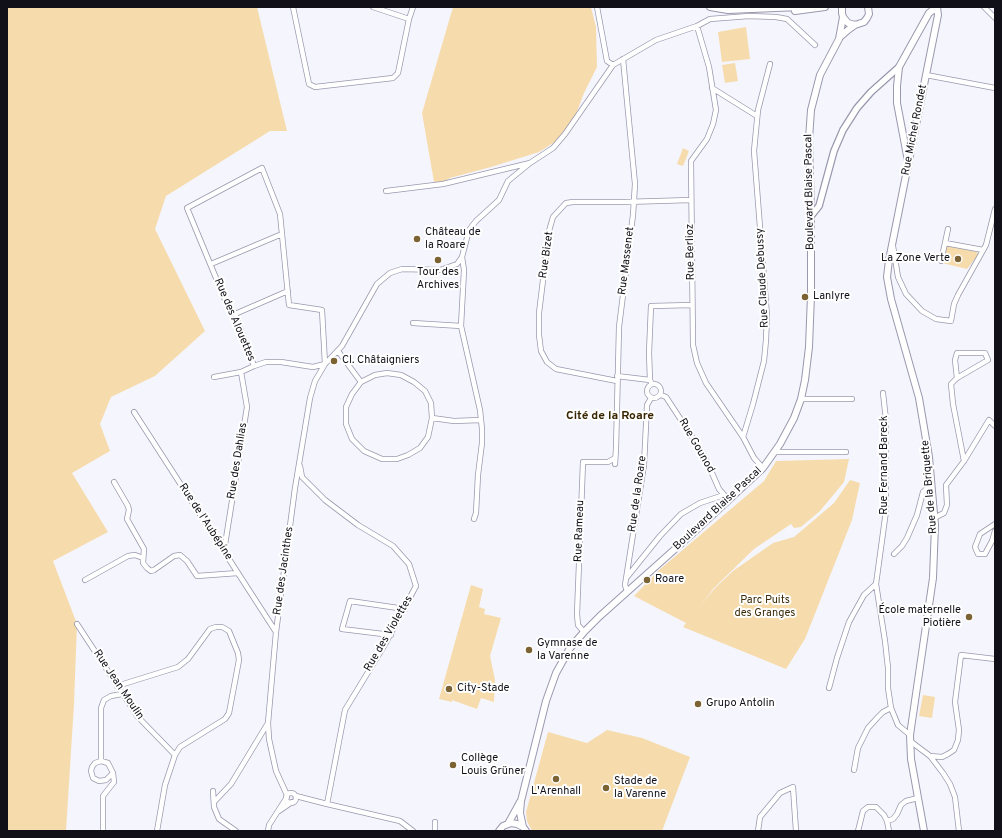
<!DOCTYPE html>
<meta charset="utf-8">
<style>
body{margin:0}
#map{position:relative;width:1002px;height:838px;overflow:hidden;background:#f5f5fe;font-family:Overpass,sans-serif}
canvas{display:block}
.frame{position:absolute;inset:0;border:8px solid #111018;pointer-events:none}
</style>
<div id="map">
<canvas width="1002" height="838"></canvas>
<div class="frame"></div>
</div>
<script>
const c = document.querySelector('canvas').getContext('2d');
c.lineJoin = 'round';
function fill(path, color) { c.fillStyle = color; c.fill(path, 'evenodd'); }
const shape = rows => new Path2D(rows.map(r => 'M' + r).join(''));
function stroke(path, color, width, dash) { c.strokeStyle = color; c.lineWidth = width; c.lineCap = dash ? 'butt' : 'round'; c.setLineDash(dash || []); c.stroke(path); }
function drawText(font, color, halo, rows, align = 'center') {
  c.font = font + ' Overpass,sans-serif'; c.lineWidth = 4; c.setLineDash([]); c.textBaseline = 'middle'; c.strokeStyle = halo; c.fillStyle = color; for (const [text, x, y, turn = 0] of rows) {
    c.save(); c.translate(x, y); c.rotate((+turn || 0) * Math.PI / 180); c.textAlign = isNaN(turn) ? turn : align; if (halo) c.strokeText(text, 0, 0); c.fillText(text, 0, 0); c.restore();
  }
}
const green = shape([
 [7,7,257,7,287,131,270,131,166,196,155,229,205,331,155,376,111,397,100,424,110,451,72,473,108,532,53,561,77,624,74,704,66,831,7,831],
 [453,7,591,7,596,27,597,67,584,93,569,133,539,152,491,167,450,178,437,187,434,182,422,113],
 [746,27,750,59,722,62,718,32],
 [735,63,738,81,725,83,722,65],
 [683,148,689,151,683,166,677,164],
 [947,244,954,247,977,252,978,255,967,269,942,263,941,261],
 [849,459,844,482,820,511,801,527,794,528,791,524,754,549,714,588,700,606,715,588,733,571,773,543,794,537,834,503,850,480,860,483,852,520,805,639,786,669,683,627,686,623,634,596,659,570,764,481,776,461],
 [471,585,483,589,479,607,485,609,484,614,501,618,490,656,495,680,494,702,481,698,477,709,452,700,452,702,439,699],
 [923,695,935,697,932,718,919,716],
 [607,730,642,738,690,757,662,831,532,831,527,821,526,812,548,732,587,743]
]);
const minor = shape([
 [293,7,309,84,315,87,393,78,398,73,409,19,413,7],
 [373,7,409,19],
 [597,7,607,61,613,65],
 [984,7,995,18],
 [697,26,709,67,716,110,713,124,707,139,691,161,693,345,697,363,706,383,743,437,754,458,763,468],
 [926,75,995,88],
 [712,88,757,116],
 [262,168,280,214,289,305,322,310,325,364,313,367,281,362,266,362,254,366,235,314,228,307,187,208,262,168],
 [386,191,443,184,530,163,553,148,565,134,613,65,656,40,697,26,710,19,749,16,776,17,787,19,815,45],
 [945,243,948,229],
 [893,246,898,277,906,294,922,311,936,319,951,321,954,304,958,295,986,245,995,209],
 [462,257,464,270,461,326,480,410,482,429,482,443,478,475,476,513,474,519],
 [941,261,945,243,983,250],
 [211,264,282,234],
 [235,314,288,291],
 [413,323,461,326],
 [338,351,361,382,352,394,346,407,346,424,352,439,364,451,382,459,397,459,408,455,420,448,428,437,432,418],
 [617,376,650,380],
 [214,377,241,372,254,366],
 [957,378,955,360,957,353,985,353,988,360,957,378,951,384,953,404,964,461],
 [617,381,556,369,547,362,541,351,539,335,539,313,549,231,553,217,566,203,573,202,625,202,691,200],
 [361,382,375,375,387,373,401,375,414,382,425,391,431,403,432,418,454,421,481,420],
 '647 391a7 7 0 1 1 14 0a7 7 0 1 1-14 0Z',
 [652,384,650,380,649,353,651,306,692,305],
 [661,395,666,397,704,455,719,489,726,497],
 [801,399,852,399],
 [134,412,276,632],
 [743,437,753,404,764,361,766,340,767,316,754,151,758,110,770,64],
 [774,452,846,452],
 [615,464,616,449,619,327,633,215,635,184,623,59],
 [300,466,302,477,325,500,358,525,393,546,409,564,416,586,384,646,345,710,327,804],
 [114,482,128,506,129,510,127,519,144,549,143,563,147,568,151,571,154,570,174,556,180,555,187,561,197,576,238,573],
 [934,518,944,513,947,505,946,485,964,461,989,420,995,426],
 [995,524,980,534,975,547,978,554,985,554,992,541,995,531],
 [224,551,247,407,241,372],
 [894,554,902,546,907,538,917,515,923,492,932,484],
 [627,577,660,536,681,514,700,503,724,495],
 [85,580,128,556,135,555,143,558],
 [876,584,886,511,886,420,883,393],
 [627,591,625,585,644,465,647,405,651,398],
 [77,624,138,717,175,755,165,785,157,831],
 [584,632,578,625,577,614,583,462,608,462,615,458],
 [391,635,342,629,350,601,405,609],
 [117,686,178,667,188,659,210,629,216,627,222,627,229,631,238,653,239,660,229,713,225,719,180,747,175,755],
 [829,688,837,658,849,622,864,595,876,584,885,641,888,668,888,688,891,708],
 [910,741,930,756,942,757,948,754,954,750,958,740,959,730,955,702,961,655,995,659],
 [930,756,943,773,950,784,955,797,959,831],
 [101,761,95,763,92,767,91,771,93,778,99,781,106,780,113,773],
 [854,770,858,748,868,728,878,717,883,712,891,708,898,725,910,735],
 [213,791,214,807,219,819,236,831],
 '286 798a5 5 0 1 1 10 0a5 5 0 1 1-10 0Z',
 [287,795,276,771,269,739,268,723,276,632,295,488,310,398,315,381,325,364,342,346,377,284,390,273,402,269,440,270,457,264,462,257,469,230,476,221,499,200,508,181,530,163],
 [296,796,327,804,400,821,413,831],
 [214,802,231,784,268,723],
 [279,811,292,802],
 [887,821,893,819,897,814,901,805,906,801,918,798],
 [103,831,103,796,114,782,113,773,108,763,101,761,101,708,104,700,111,696,122,694],
 [268,831,269,825,287,797],
 [435,831,435,822],
 [758,831,760,817,780,793,793,787,796,831],
 [858,831,863,811,868,807,876,807,884,815,887,821,889,831]
]);
const tertiary = shape([
 [811,216,819,206,834,151,843,130,857,108,871,92,899,67]
]);
const secondary = shape([
 [710,7,728,10,800,7],
 [842,7,842,13,843,17,848,23,855,25,864,22,867,18,869,14,868,7],
 [795,11,825,7],
 [840,37,848,30,855,25],
 [908,161,897,103,897,86,899,67,929,13,937,7],
 [508,824,520,802],
 [523,827,520,813,521,801,546,701,556,673,570,648,584,632,600,616,693,533,763,468,780,444,794,418,801,399,805,380,809,347,811,295,811,216,809,139,811,110,820,75,839,39,843,17],
 [499,831,503,826,511,823,517,824,523,827,526,831],
 [924,831,911,759,910,735,933,578,935,525,929,457,919,398,891,299,887,277,889,260,938,15,937,7]
]);
const markers = [
 [417,239,4,"#7b6334"],
 [958,259,4,"#7b6334"],
 [438,260,4,"#7b6334"],
 [805,297,4,"#7b6334"],
 [334,361,4,"#7b6334"],
 [647,580,4,"#7b6334"],
 [969,617,4,"#7b6334"],
 [529,650,4,"#7b6334"],
 [449,689,4,"#7b6334"],
 [698,704,4,"#7b6334"],
 [453,765,4,"#7b6334"],
 [556,779,4,"#7b6334"],
 [606,788,4,"#7b6334"]
];
const streetNames = [
 ["Rue Michel Rondet",915,130,-79],
 ["Boulevard Blaise Pascal",810,192,-91],
 ["Rue Berlioz",691,252,-91],
 ["Rue Bizet",547,255,-82],
 ["Rue Massenet",627,261,-83],
 ["Rue Claude Debussy",763,278,-93],
 ["Rue des Alouettes",234,320,67],
 ["Rue Gounod",696,446,60],
 ["Rue des Dahlias",238,461,-81],
 ["Rue Fernand Bareck",885,465,-90],
 ["Rue de la Briquette",930,487,-95],
 ["Rue de la Roare",638,494,-82],
 ["Boulevard Blaise Pascal",718,509,-43],
 ["Rue de l'Aubépine",205,522,57],
 ["Rue Rameau",580,531,-88],
 ["Rue des Jacinthes",284,571,-82],
 ["Rue des Violettes",389,634,-60],
 ["Rue Jean Moulin",118,685,56]
];
const poiNames = [
 ["Château de",425,233],
 ["la Roare",425,246],
 ["La Zone Verte",950,259,"right"],
 ["Tour des",438,273,"center"],
 ["Archives",438,286,"center"],
 ["Lanlyre",813,297],
 ["Cl. Châtaigniers",342,361],
 ["Roare",655,580],
 ["École maternelle",961,611,"right"],
 ["Piotière",961,624,"right"],
 ["Gymnase de",537,644],
 ["la Varenne",537,657],
 ["City-Stade",457,689],
 ["Grupo Antolin",706,704],
 ["Collège",461,759],
 ["Louis Grüner",461,772],
 ["Stade de",614,782],
 ["la Varenne",614,795],
 ["L'Arenhall",556,792,"center"]
];
const parkNames = [
 ["Parc Puits",765,601],
 ["des Granges",765,614]
];
const neighbourhoodNames = [
 ["Cité de la Roare",610,417]
];
fill(green, '#f6dcac');
stroke(minor, '#9a98ad', 6);
stroke(tertiary, '#9a98ad', 8);
stroke(secondary, '#9a98ad', 8);
stroke(minor, '#fff', 4.5);
stroke(tertiary, '#fff', 5.5);
stroke(secondary, '#fff', 6);
for (const [x, y, r, color] of markers) { const dot = new Path2D(); dot.arc(x, y, r, 0, 2 * Math.PI); c.fillStyle = color; c.fill(dot); stroke(dot, '#fff', 1.5); }
drawText('11px', '#111018', '#fff', streetNames);
drawText('11px', '#111018', '#fff', poiNames, 'left');
drawText('11px', '#3c2c09', '#fff', parkNames);
drawText('bold 12px', '#382600', '#fff', neighbourhoodNames);
</script>
